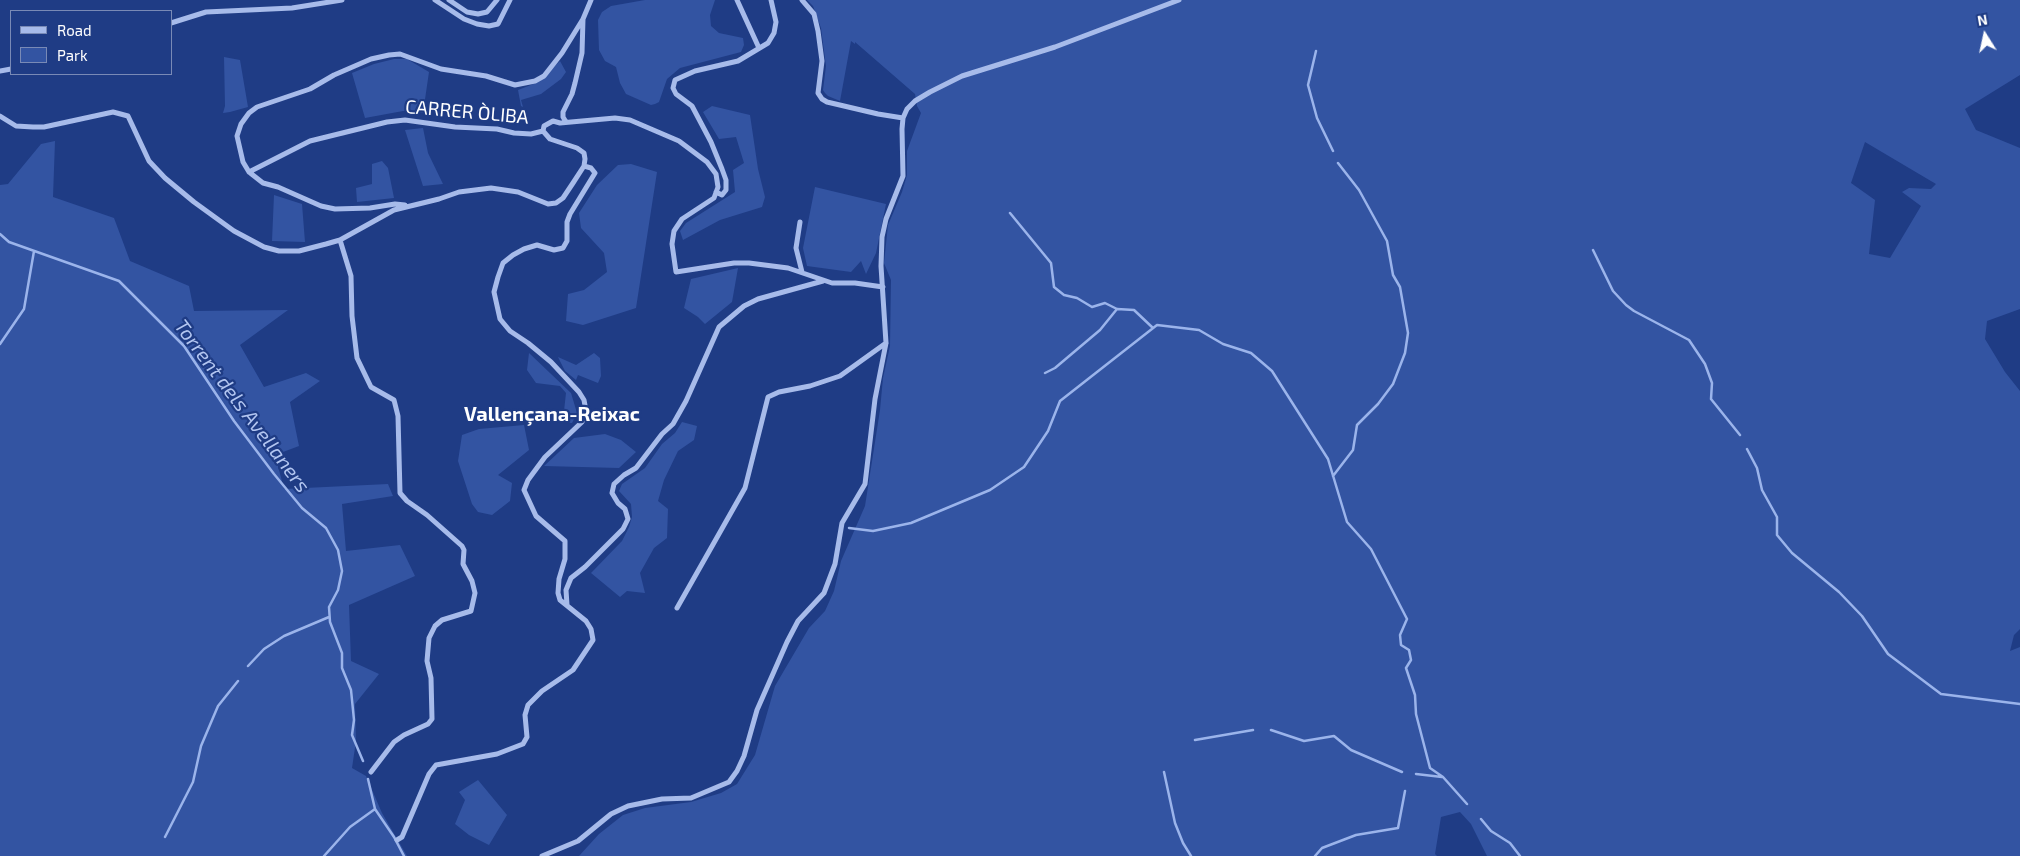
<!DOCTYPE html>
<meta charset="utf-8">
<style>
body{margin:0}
#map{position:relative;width:2020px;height:856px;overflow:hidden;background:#1f3c85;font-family:"Exo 2",sans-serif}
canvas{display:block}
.legend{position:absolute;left:10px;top:10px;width:162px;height:65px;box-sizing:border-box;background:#1f3c85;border:1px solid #798ab6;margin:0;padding:6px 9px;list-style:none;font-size:15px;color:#fff}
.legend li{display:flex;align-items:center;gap:10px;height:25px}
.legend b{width:25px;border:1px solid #798ab6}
.north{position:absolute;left:1960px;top:10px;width:50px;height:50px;-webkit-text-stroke:4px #1f3c85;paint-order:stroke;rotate:350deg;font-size:14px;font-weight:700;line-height:20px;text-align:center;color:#fff}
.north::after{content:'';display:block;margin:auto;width:18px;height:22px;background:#fff;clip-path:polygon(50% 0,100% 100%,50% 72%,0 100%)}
</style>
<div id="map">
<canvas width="2020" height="856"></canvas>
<ul class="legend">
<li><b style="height:6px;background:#a7bbea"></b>Road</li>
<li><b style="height:14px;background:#3354a2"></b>Park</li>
</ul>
<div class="north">N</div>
</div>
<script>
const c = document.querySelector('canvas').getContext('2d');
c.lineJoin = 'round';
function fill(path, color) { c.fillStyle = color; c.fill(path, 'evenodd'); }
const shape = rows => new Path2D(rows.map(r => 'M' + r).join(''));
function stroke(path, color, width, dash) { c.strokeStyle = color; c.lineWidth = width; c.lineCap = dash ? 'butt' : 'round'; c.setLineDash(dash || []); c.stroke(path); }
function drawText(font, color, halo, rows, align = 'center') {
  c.font = font + ' "Exo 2",sans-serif'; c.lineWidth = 4.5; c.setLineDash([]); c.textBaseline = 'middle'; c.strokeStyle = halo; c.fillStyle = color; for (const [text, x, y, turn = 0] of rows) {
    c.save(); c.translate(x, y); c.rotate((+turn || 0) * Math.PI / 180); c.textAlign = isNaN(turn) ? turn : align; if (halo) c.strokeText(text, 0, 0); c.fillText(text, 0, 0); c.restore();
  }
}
const green = shape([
 [715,0,710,15,711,26,719,33,743,38,744,45,741,52,680,68,667,79,659,102,655,104,651,105,626,94,620,83,616,67,605,61,599,50,598,20,602,12,611,6,645,0],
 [807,0,2020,0,2020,75,1965,109,1976,130,2020,148,2020,309,1987,321,1985,339,2005,372,2020,391,2020,629,2014,635,2010,651,2020,647,2020,856,1487,856,1471,824,1460,812,1441,817,1435,854,1437,856,579,856,599,834,623,815,645,808,691,802,721,793,737,784,755,755,775,686,809,628,825,611,834,591,841,561,865,506,880,410,883,378,890,346,891,280,884,263,888,225,902,192,907,175,907,151,921,113,917,106,915,94,855,42,855,44,851,41,840,101,828,96,825,93,823,90,826,66,821,28,813,6],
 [1865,142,1936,184,1931,189,1909,188,1902,192,1921,206,1890,258,1869,254,1875,200,1851,183],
 [224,57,240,60,248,107,230,112,223,113,225,106],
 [394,59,407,59,429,72,423,113,403,111,365,118,352,73,374,64],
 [560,61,566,72,561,79,541,94,521,100,523,107,521,106,518,90,536,83],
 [712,106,750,115,758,169,765,197,762,207,720,220,683,240,680,231,686,223,735,192,733,170,744,163,736,137,719,139,703,112],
 [423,128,428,153,443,184,423,186,405,130],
 [55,141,53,197,114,218,130,261,189,286,194,311,288,310,240,345,264,387,306,373,320,381,290,402,299,446,275,455,284,489,388,484,393,496,342,504,346,551,400,545,415,576,349,605,351,661,379,674,355,704,356,741,352,768,366,776,382,813,407,856,0,856,0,185,8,184,41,144],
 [382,161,388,168,394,198,357,202,356,188,372,184,372,164],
 [631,164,657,172,636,308,583,325,566,321,568,294,584,290,607,272,604,253,581,228,579,213,597,185,618,165],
 [815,187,886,204,876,253,866,274,861,261,851,272,807,266,803,248],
 [274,195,302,204,305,242,272,241],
 [738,268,732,302,705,324,698,317,684,308,691,279],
 [529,353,571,393,577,413,572,423,560,422,564,411,566,393,560,386,536,383,527,370],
 [594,353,600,358,601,376,598,383,578,375,576,380,565,371,558,357,576,365],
 [682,422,697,426,694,440,678,451,664,480,658,501,668,509,667,538,654,548,640,573,645,593,627,591,620,597,591,573,622,541,629,527,632,517,631,504,619,491,622,484,645,468,662,444,675,433],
 [524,425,529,450,498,475,512,483,510,501,492,515,478,512,472,504,458,461,462,435,479,429],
 [605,434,621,440,636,452,619,468,544,466,574,438],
 [478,780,507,815,489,845,469,835,455,824,465,800,459,792]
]);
const stream = shape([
 [1316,51,1308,85,1317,118,1333,151],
 [1010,213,1051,263,1054,287,1064,295,1077,298,1092,307,1105,303,1117,309,1134,310,1153,328],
 [0,234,9,242,119,281,184,346,234,421,274,474,302,508,326,528,338,550,342,571,338,590,329,607,330,622,342,653,342,668,351,690,354,720,352,735,363,761],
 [1593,250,1613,291,1626,305,1634,311,1689,340,1705,364,1712,383,1711,399,1740,435],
 [0,344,24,309,34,251],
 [1045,373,1055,368,1100,330,1117,309],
 [1747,449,1757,468,1762,490,1777,517,1777,535,1792,553,1839,592,1862,616,1888,654,1941,694,2020,704],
 [1333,476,1353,450,1357,425,1378,404,1393,384,1405,353,1408,333,1400,287,1393,275,1387,241,1359,190,1338,163],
 [849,528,873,531,911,523,990,490,1024,467,1048,431,1060,401,1157,325,1199,330,1223,344,1251,353,1272,371,1328,459,1347,522,1371,549,1407,619,1400,635,1401,645,1409,650,1411,660,1406,668,1415,695,1416,714,1430,768,1443,777,1467,804],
 [248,666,264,649,284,636,329,617],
 [1271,730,1304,741,1334,736,1351,750,1402,772],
 [1195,740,1253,730],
 [1164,772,1175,823,1183,843,1191,856],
 [1416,774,1442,777],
 [368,779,375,809,394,837,404,856],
 [1481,819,1491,831,1510,843,1520,856],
 [165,837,193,782,201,746,218,706,238,681],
 [324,856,350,827,375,809],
 [1315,856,1322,848,1356,835,1398,828,1405,791]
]);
const minor = shape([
 [435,0,464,19,477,24,489,26,498,24,510,0],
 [449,0,467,12,478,14,487,12,497,0],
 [737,0,759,48],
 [802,0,814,14,818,31,822,61,818,93,822,99,827,102,878,114,903,118],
 [171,23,206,12,292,8,342,0],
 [0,71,11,69],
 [0,116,16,126,33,127,44,127,113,112,128,116,149,161,165,178,194,202,234,231,264,247,279,251,299,251,326,244,340,240,394,210,439,199,459,192,491,188,518,192,548,204,556,203,563,198,573,183,584,166,585,159,584,153,577,148,550,139,543,131,544,126,553,121,560,123,615,118,630,120,679,141,707,162,716,174,718,187,714,198,682,219,674,231,672,244,676,272,734,263,749,263,788,268,832,283,855,283,883,287],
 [566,122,563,117,563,112,572,94,575,83,582,53,583,19,591,0],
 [249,172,310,141,387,122,405,120,455,127,497,129,514,133,531,134,543,131],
 [716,192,722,195,726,190,726,180,722,169,711,142,692,106,676,94,673,88,675,80,695,71,738,61,768,43,774,33,776,22,771,0],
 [405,205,395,204,370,208,335,209,321,206,278,187,263,183,249,172,243,162,237,136,241,124,249,113,257,107,310,89,334,75,371,59,389,55,400,54,441,69,486,76,515,85,535,81,544,76,562,53,583,19],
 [800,222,796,248,802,272],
 [340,240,351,276,352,316,357,358,371,387,394,400,398,416,400,493,407,501,427,515,462,546,464,550,463,564,472,581,475,593,471,611,442,620,435,626,429,638,427,661,431,678,432,719,428,724,404,735,394,742,371,772],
 [567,605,566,590,571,578,585,567,623,529,628,519,625,509,618,503,612,493,614,484,624,475,636,468,662,434,673,424,686,401,719,327,744,306,758,299,823,281],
 [677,608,745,488,768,397,779,392,810,386,840,376,886,343],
 [397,840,402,837,429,774,436,765,497,754,523,744,527,737,525,715,528,705,542,691,573,670,593,640,591,629,586,621,560,600,558,593,559,579,565,559,565,541,536,516,524,490,528,480,545,457,582,422,586,411,584,400,579,392,551,362,528,343,510,331,500,319,494,292,498,277,503,263,513,255,524,249,537,245,554,250,563,248,567,241,567,222,570,214,595,173,591,168,584,166],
 [542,856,578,841,611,814,628,806,662,799,691,798,729,782,737,771,744,756,757,710,787,642,798,621,824,593,835,564,842,523,865,484,875,399,886,343,881,266,882,237,886,219,903,176,902,129,903,118,907,109,915,101,930,92,962,76,1055,47,1179,0]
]);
const streetNames = [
 ["CARRER ÒLIBA",467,112,5]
];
const waterNames = [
 ["Torrent dels Avellaners",242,406,53]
];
const neighbourhoodNames = [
 ["Vallençana-Reixac",552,414]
];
fill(green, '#3354a2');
stroke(stream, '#9bb4eb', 2.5);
stroke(minor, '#a7bbea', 5);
drawText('19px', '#fff', '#1f3c85', streetNames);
drawText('italic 20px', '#b3c6f1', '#1f3c85', waterNames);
drawText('bold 20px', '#fff', '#1f3c85', neighbourhoodNames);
</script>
